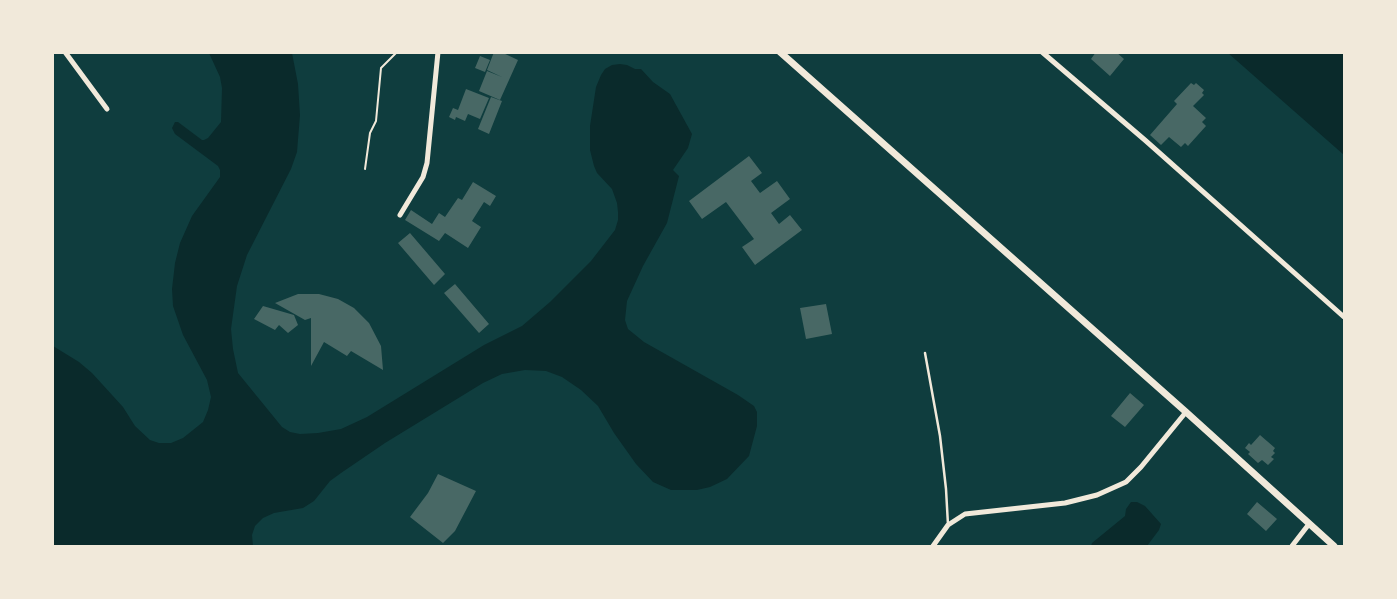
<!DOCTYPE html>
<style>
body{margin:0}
#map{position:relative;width:1397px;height:599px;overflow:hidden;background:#0f3d3e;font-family:"Open Sans",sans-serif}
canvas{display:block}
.frame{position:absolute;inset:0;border:54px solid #f1e9da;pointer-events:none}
</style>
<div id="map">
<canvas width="1397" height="599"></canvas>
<div class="frame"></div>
</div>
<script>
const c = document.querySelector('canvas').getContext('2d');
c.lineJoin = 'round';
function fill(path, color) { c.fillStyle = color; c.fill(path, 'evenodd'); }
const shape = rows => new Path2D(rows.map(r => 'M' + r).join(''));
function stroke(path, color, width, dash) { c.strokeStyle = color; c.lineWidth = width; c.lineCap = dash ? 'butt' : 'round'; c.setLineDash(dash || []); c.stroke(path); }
const water = shape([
 [209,53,292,53,298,84,300,115,297,152,291,169,247,255,237,286,231,329,233,349,238,373,282,427,290,432,300,434,318,433,341,429,367,417,484,345,522,326,550,302,591,261,615,230,618,220,618,212,617,203,612,189,597,173,594,166,590,150,590,126,596,87,601,75,605,69,612,65,620,64,627,65,635,69,641,69,653,82,670,94,692,134,688,148,673,170,679,176,667,223,643,266,627,301,625,320,628,329,644,342,738,395,754,406,757,412,757,426,749,456,727,479,710,487,697,490,671,490,653,482,636,464,614,433,598,406,581,390,562,377,546,371,525,370,502,374,483,383,385,443,341,473,330,481,314,501,303,508,274,513,263,518,255,526,252,535,253,546,53,546,53,346,79,362,92,373,123,407,135,426,150,440,159,443,171,443,183,438,203,422,208,410,211,397,207,380,183,335,173,306,172,289,175,263,180,243,192,216,220,177,220,170,218,166,175,134,172,128,175,122,178,122,202,140,204,140,208,138,221,122,222,88,220,77],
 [1228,53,1344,53,1344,155],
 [1131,502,1137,502,1145,506,1161,524,1159,530,1147,546,1091,546,1092,543,1125,516,1126,509]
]);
const building = shape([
 [494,52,501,52,518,60,500,100,479,91,487,71,502,77,487,70],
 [1096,52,1116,52,1124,59,1110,76,1091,59],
 [480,56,490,60,485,72,475,68],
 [1191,83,1194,85,1196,83,1204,90,1202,93,1204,95,1193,106,1206,118,1202,122,1206,126,1188,146,1185,143,1181,147,1169,137,1161,145,1150,135,1177,104,1174,101],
 [466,89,489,98,480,119,468,114,465,121,456,117,455,120,449,117,453,108,458,110],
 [491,97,502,101,489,134,478,129],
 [749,156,762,173,751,181,760,193,777,181,790,199,771,213,779,224,790,215,802,230,755,265,742,247,754,239,726,202,702,219,689,201],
 [473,182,496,196,490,206,484,202,472,221,481,227,468,248,445,233,439,241,405,220,411,210,432,224,439,213,445,217,458,198,462,200],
 [410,233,445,274,434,285,398,243],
 [455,284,489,324,479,333,444,293],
 [298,294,319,294,338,299,354,308,369,323,381,346,383,370,351,351,347,356,324,342,311,366,311,318,305,320,275,303],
 [826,304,832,334,806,339,800,308],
 [263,306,294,315,298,325,288,333,279,325,275,330,254,319],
 [1130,393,1144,405,1125,427,1111,416],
 [1260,435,1275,448,1273,451,1275,453,1271,457,1274,459,1268,465,1262,460,1258,463,1248,454,1250,452,1245,448,1249,443,1251,445],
 [438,474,476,491,455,531,443,543,410,517,428,493],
 [1257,502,1277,519,1266,531,1247,514]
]);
const path = shape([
 [365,169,370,133,376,121,381,68,397,52]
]);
const service = shape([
 [925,353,940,436,946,489,948,525]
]);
const minor = shape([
 [65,52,107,109],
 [1042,52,1146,141,1344,317],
 [400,215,423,177,427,163,438,52],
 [933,546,948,525,965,514,1065,503,1097,495,1126,482,1141,467,1186,412],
 [1292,546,1309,524]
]);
const tertiary = shape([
 [780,52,1186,412,1334,546]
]);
fill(water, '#0a2a2b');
fill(building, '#486865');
stroke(path, '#f1e9da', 2);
stroke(service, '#f1e9da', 2.5);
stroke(minor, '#f1e9da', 5);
stroke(tertiary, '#f1e9da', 7);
</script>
